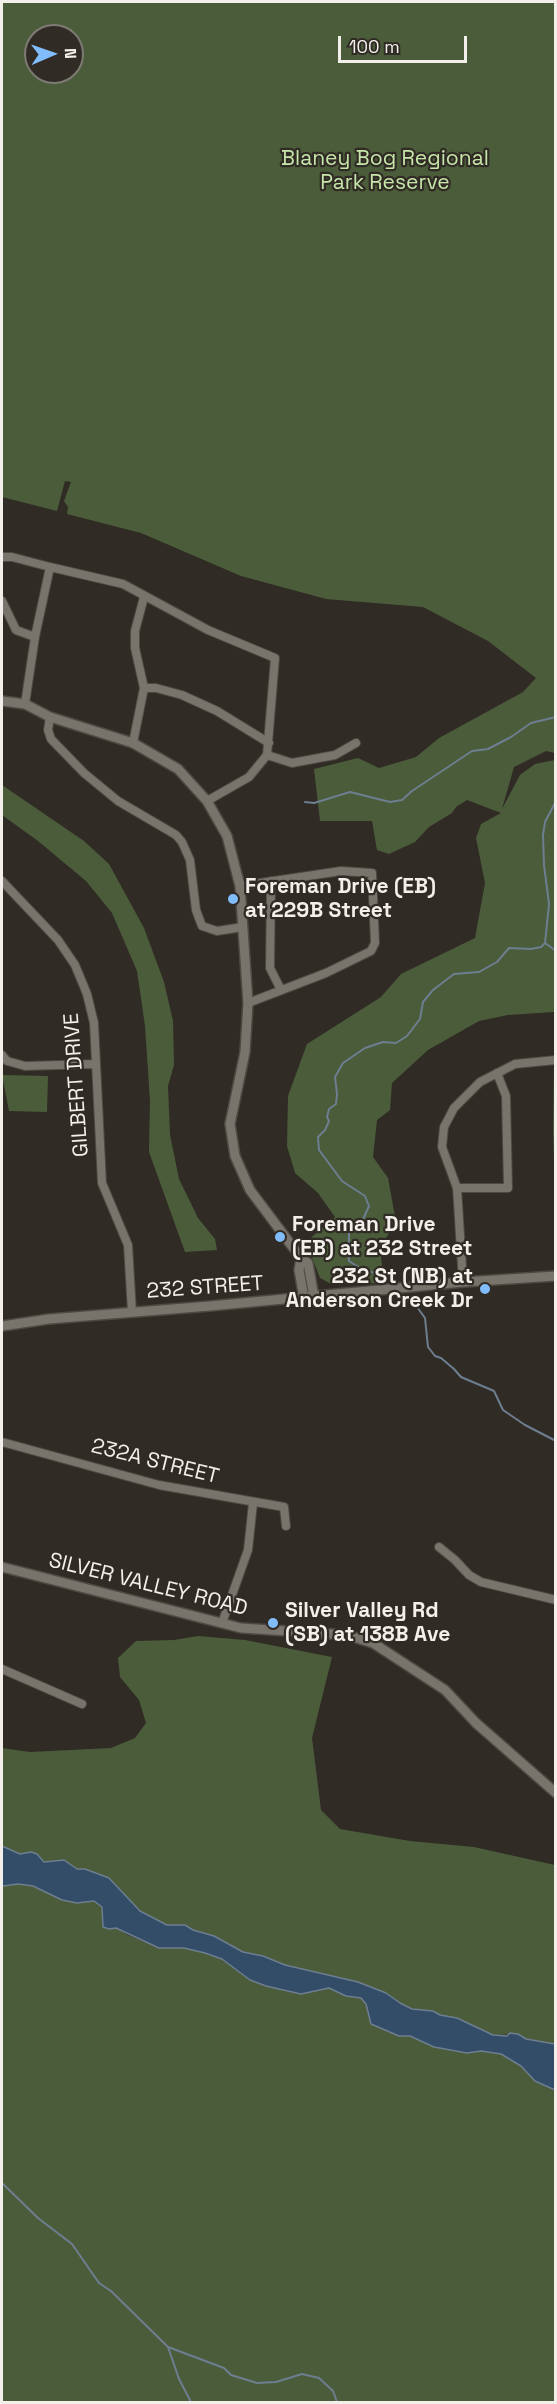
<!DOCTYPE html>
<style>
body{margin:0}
#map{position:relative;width:557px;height:2404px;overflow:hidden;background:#302b25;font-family:"Space Grotesk",sans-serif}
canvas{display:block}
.frame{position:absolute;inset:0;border:3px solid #f3f0eb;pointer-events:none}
.north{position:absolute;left:24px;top:24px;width:60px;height:60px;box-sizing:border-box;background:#302b25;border:2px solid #7e7a74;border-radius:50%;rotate:88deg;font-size:16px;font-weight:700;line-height:24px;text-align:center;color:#f3f0eb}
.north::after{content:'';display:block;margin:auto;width:21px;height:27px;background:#80bdfa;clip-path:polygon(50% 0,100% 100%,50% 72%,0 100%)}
.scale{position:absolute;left:338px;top:36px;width:129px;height:27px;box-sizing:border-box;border:3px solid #f3f0eb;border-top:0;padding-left:8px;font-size:18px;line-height:21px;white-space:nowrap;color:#f3f0eb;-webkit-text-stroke:4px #302b25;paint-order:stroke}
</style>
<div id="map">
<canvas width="557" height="2404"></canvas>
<div class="frame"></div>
<div class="north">N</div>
<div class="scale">100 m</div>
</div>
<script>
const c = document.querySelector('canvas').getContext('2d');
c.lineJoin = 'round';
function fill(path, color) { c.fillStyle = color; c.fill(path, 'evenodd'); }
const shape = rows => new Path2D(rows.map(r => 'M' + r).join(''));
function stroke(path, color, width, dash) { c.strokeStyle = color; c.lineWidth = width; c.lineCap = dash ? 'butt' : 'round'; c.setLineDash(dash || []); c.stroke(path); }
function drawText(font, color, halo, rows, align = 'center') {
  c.font = font + ' "Space Grotesk",sans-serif'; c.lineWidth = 4.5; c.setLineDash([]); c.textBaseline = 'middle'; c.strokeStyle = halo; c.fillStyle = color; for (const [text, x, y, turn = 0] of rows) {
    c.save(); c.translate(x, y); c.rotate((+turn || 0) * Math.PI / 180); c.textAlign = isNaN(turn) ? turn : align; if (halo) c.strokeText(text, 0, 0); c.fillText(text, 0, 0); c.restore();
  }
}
const green = shape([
 [2,2,555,2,555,753,546,751,514,767,502,809,520,775,535,764,555,760,555,1049,554,1012,508,1015,479,1021,428,1050,392,1083,390,1110,377,1120,373,1157,388,1178,396,1222,380,1248,384,1283,331,1284,320,1278,306,1242,335,1217,318,1193,295,1173,287,1146,288,1096,307,1044,381,997,401,974,475,938,485,883,476,838,481,824,501,813,467,800,456,807,452,813,429,827,415,842,389,854,377,850,372,821,320,821,314,769,358,758,379,768,416,757,439,738,523,692,536,678,488,641,423,607,326,599,241,576,141,533,67,514,68,507,64,501,71,482,65,481,57,511,2,497],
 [36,36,72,36,72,72,36,72],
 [2,785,84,841,109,864,144,928,164,982,173,1021,174,1065,168,1086,170,1135,179,1179,198,1218,215,1239,217,1250,185,1252,149,1152,150,1101,145,1026,137,971,112,913,86,881,38,841,2,815],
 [554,1064,556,1064,555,1193,553,1130],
 [2,1075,48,1076,47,1112,9,1111],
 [198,1636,245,1640,332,1657,312,1738,321,1810,340,1829,410,1841,474,1847,555,1865,555,2044,526,2039,518,2034,493,2035,457,2018,440,2015,433,2011,412,2009,400,2003,386,1993,358,1982,285,1965,263,1956,243,1952,214,1936,193,1930,185,1925,167,1925,140,1911,114,1885,85,1869,77,1869,64,1860,44,1862,37,1854,31,1852,20,1854,2,1846,2,1748,30,1752,111,1748,135,1738,146,1723,139,1700,120,1677,118,1658,136,1641,174,1640],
 [18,1884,33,1886,62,1900,77,1903,94,1901,102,1907,103,1912,116,1928,128,1935,159,1948,184,1948,205,1953,222,1959,250,1980,266,1986,301,1994,329,1988,346,1996,361,1998,366,2004,371,2024,399,2036,410,2036,434,2047,467,2053,481,2051,501,2054,521,2066,535,2081,555,2090,555,2402,2,2402,2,1885]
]);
const water = shape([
 [2,1846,20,1854,31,1852,37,1854,44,1862,64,1860,77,1869,85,1869,109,1878,140,1911,167,1925,185,1925,193,1930,214,1936,243,1952,263,1956,285,1965,358,1982,386,1993,400,2003,412,2009,433,2011,440,2015,457,2018,493,2035,507,2036,510,2033,518,2034,526,2039,555,2044,555,2090,535,2081,521,2066,501,2054,481,2051,467,2053,434,2047,410,2036,399,2036,371,2024,366,2004,361,1998,346,1996,329,1988,301,1994,266,1986,250,1980,222,1959,205,1953,184,1948,159,1948,116,1928,109,1929,103,1927,102,1907,94,1901,77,1903,62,1900,33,1886,18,1884,3,1886,2,1885,2,1846]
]);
const stream = shape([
 [305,802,314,803,350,792,390,802,402,800,412,791,472,751,488,749,511,737,531,723,556,717],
 [545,943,556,951],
 [397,1282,388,1276,363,1270,349,1261,349,1231,360,1226,369,1206,365,1196,342,1181,319,1150,318,1137,325,1130,329,1121,327,1117,329,1109,336,1104,337,1094,335,1077,343,1063,365,1048,383,1042,396,1043,407,1036,420,1019,423,1002,433,990,454,974,479,972,497,962,509,948,531,949,541,947,545,943,549,904,544,865,543,835,545,822,556,801],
 [402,1297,417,1307,425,1318,428,1347,435,1356,441,1358,454,1369,461,1377,494,1391,503,1410,525,1425,556,1441],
 [2,2183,38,2218,72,2244,99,2283,111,2291,168,2347,224,2368,231,2375,257,2383,276,2382,302,2374,319,2378,333,2391,337,2402],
 [168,2347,179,2379,191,2402]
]);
const minor = shape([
 [2,557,12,557,50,567,35,637,25,704],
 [50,567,123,584,208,630,275,658,267,755,249,777,207,801],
 [2,601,16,630,35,637],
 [144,688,156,688,182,695,217,711,269,743],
 [50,717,48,730,51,739,84,773,118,801,176,835,182,842,190,860,196,910,202,926,217,931,243,927],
 [133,743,144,688,135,648,135,631,144,597],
 [267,755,292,763,335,755,356,743],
 [2,881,58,940,75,965,87,994,94,1023,102,1183,128,1245,132,1312],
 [271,881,270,968,281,990],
 [240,886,341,871,372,873,375,943,371,951,326,973,248,1003],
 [2,1055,7,1061,25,1066,95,1064],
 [457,1188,508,1188,506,1096,497,1073],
 [463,1282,457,1188,442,1147,444,1127,454,1108,480,1082,515,1064,556,1060],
 [2,1442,159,1485,284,1507,286,1526],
 [439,1547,455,1560,469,1575,481,1582,556,1600],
 [222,1623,248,1550,253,1503],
 [2,1669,82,1704]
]);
const tertiary = shape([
 [2,701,25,704,50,717,133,743,178,769,207,801,227,836,240,886,248,1003,245,1052,230,1124,235,1156,250,1190,301,1258,308,1263,314,1297],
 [301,1258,299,1270,304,1298],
 [2,1326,49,1319,210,1306,463,1282,556,1276],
 [2,1567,241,1628,347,1635,373,1643,445,1690,476,1723,556,1793]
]);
const markers = [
 [233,899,6,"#80bdfa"],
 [280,1237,6,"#80bdfa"],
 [485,1289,6,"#80bdfa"],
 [273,1623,6,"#80bdfa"]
];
const parkNames = [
 ["Blaney Bog Regional",385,159],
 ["Park Reserve",385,183]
];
const poiNames = [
 ["Foreman Drive (EB)",245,887],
 ["at 229B Street",245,911],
 ["Foreman Drive",292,1225],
 ["(EB) at 232 Street",292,1249],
 ["232 St (NB) at",473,1277,"right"],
 ["Anderson Creek Dr",473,1301,"right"],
 ["Silver Valley Rd",285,1611],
 ["(SB) at 138B Ave",285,1635]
];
const streetNames = [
 ["GILBERT DRIVE",77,1085,-94],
 ["232 STREET",205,1288,-4],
 ["232A STREET",155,1462,14],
 ["SILVER VALLEY ROAD",148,1585,14]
];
fill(green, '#4b5c3a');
fill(water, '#334d69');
stroke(water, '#6d7e90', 1.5);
stroke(stream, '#6d7e90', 2);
stroke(minor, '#4d4943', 10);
stroke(tertiary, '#4d4943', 12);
stroke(minor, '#78736b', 8);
stroke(tertiary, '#78736b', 9);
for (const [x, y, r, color] of markers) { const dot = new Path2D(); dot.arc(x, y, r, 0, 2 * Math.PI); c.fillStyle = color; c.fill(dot); stroke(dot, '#302b25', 2); }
drawText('21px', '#c6e6a9', '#302b25', parkNames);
drawText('bold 21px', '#f3f0eb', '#302b25', poiNames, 'left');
drawText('21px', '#f3f0eb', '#302b25', streetNames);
</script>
